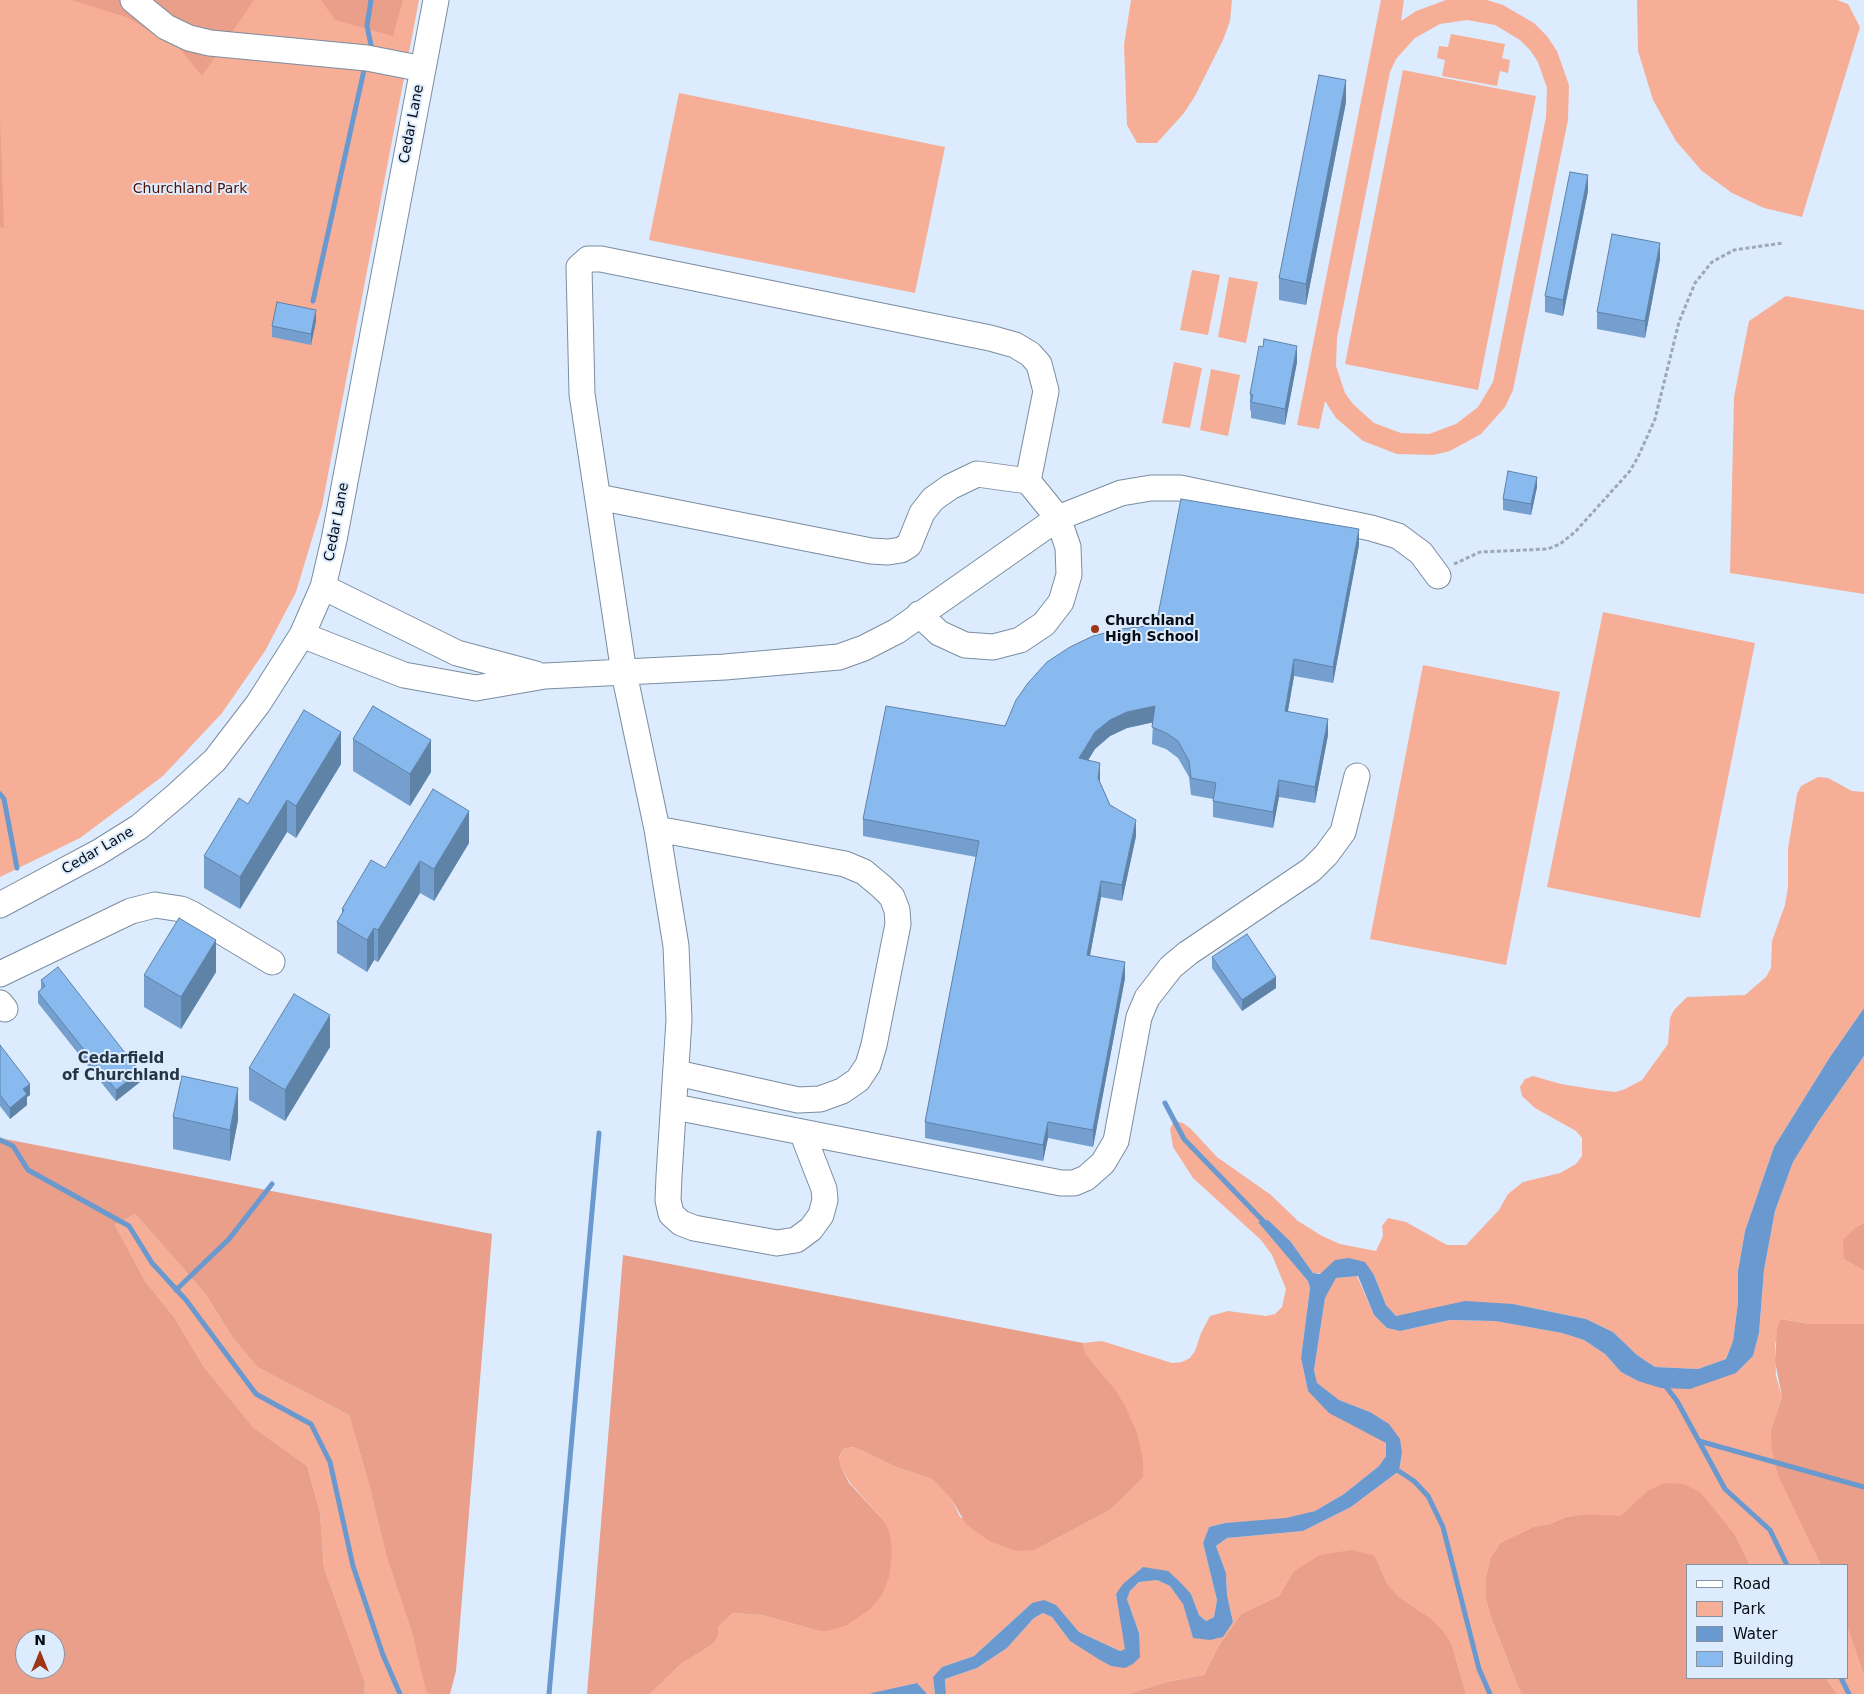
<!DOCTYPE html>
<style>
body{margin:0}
#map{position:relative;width:1864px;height:1694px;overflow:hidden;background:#dcecfe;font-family:"DejaVu Sans",sans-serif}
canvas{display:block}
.legend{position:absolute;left:1686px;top:1564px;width:162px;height:115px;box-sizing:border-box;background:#dcecfe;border:1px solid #8692a0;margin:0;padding:6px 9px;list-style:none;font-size:15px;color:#060c13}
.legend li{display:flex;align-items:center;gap:10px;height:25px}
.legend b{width:25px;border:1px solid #8692a0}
.north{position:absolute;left:15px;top:1629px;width:50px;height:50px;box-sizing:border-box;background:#dcecfe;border:1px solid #8692a0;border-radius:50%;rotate:0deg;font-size:14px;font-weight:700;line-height:20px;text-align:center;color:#060c13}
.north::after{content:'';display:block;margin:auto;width:18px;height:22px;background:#9d3613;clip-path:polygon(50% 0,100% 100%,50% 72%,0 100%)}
</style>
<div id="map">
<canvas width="1864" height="1694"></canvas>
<ul class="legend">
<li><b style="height:6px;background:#fff"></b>Road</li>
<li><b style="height:14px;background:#f7ae97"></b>Park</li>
<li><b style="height:14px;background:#6999ce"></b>Water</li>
<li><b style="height:14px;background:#88b9ef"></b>Building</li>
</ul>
<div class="north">N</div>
</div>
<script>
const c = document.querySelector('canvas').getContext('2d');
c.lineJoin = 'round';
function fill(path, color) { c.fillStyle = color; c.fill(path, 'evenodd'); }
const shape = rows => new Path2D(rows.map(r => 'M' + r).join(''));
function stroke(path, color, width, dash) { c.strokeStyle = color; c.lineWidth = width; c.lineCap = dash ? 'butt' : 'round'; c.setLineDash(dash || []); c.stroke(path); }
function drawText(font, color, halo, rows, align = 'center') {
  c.font = font + ' "DejaVu Sans",sans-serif'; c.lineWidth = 4; c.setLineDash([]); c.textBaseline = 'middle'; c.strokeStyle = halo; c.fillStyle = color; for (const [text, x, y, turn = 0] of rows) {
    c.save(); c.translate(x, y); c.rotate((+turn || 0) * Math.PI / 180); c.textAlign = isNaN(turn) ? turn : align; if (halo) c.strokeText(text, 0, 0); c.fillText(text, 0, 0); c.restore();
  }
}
const green = shape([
 [0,0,419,0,322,506,296,592,265,651,222,713,163,776,80,838,0,877],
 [1131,0,1232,0,1230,21,1223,40,1195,96,1184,113,1157,143,1137,143,1127,125,1124,45],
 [1381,0,1404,0,1401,21,1416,11,1446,0,1487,0,1503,5,1534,23,1547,36,1557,51,1569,85,1568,120,1513,390,1505,407,1481,434,1450,451,1433,455,1397,454,1363,441,1336,418,1325,401,1319,429,1297,425],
 [1467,20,1495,25,1520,40,1530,50,1538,62,1547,88,1546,117,1493,382,1478,407,1456,424,1429,434,1401,433,1374,423,1353,404,1345,393,1336,366,1337,338,1390,72,1396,59,1415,38,1440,24],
 [1637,0,1837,0,1848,4,1860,27,1802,217,1764,208,1732,193,1702,171,1676,141,1653,100,1638,51],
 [1451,34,1505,44,1502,58,1510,60,1508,73,1500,71,1497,86,1442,76,1445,60,1437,58,1439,46,1448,47],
 [1403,70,1536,96,1478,390,1345,364],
 [679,93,945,147,915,293,649,240],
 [1192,270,1220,275,1208,335,1180,330],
 [1229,277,1258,282,1246,343,1218,337],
 [1786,296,1864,310,1864,594,1730,573,1734,397,1749,321],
 [1174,362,1202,368,1190,428,1162,423],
 [1211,369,1240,375,1228,436,1200,430],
 [1603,612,1755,643,1700,918,1547,887],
 [1423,665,1560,692,1506,965,1370,939],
 [1818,777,1828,778,1852,791,1864,792,1864,1008,1830,1057,1774,1147,1745,1231,1738,1271,1738,1303,1733,1341,1726,1359,1698,1369,1655,1367,1637,1355,1613,1332,1586,1319,1513,1304,1396,1316,1386,1305,1374,1275,1313,1273,1291,1242,1259,1222,1308,1281,1310,1288,1301,1358,1308,1391,1386,1443,1386,1456,1379,1466,1344,1494,1315,1511,1286,1519,1225,1523,1209,1527,1203,1543,1217,1600,1214,1617,1206,1621,1199,1615,1191,1594,1143,1567,1116,1594,1125,1641,1125,1649,1120,1651,1079,1632,1056,1606,1032,1603,974,1656,942,1667,933,1677,935,1694,926,1694,917,1683,870,1694,650,1694,681,1664,713,1644,718,1636,718,1627,733,1613,762,1615,819,1631,828,1631,885,1522,850,1483,841,1467,839,1457,843,1449,852,1447,861,1450,896,1467,932,1479,952,1500,960,1517,1035,1550,1110,1510,1143,1478,1143,1460,1114,1388,1085,1353,1083,1343,1102,1341,1172,1363,1182,1362,1190,1358,1195,1351,1201,1333,1210,1316,1228,1311,1266,1316,1275,1314,1282,1307,1286,1289,1272,1255,1261,1240,1193,1178,1173,1147,1170,1129,1174,1121,1183,1123,1191,1129,1217,1157,1271,1195,1298,1221,1322,1236,1340,1244,1376,1251,1383,1236,1382,1226,1388,1218,1406,1222,1447,1245,1466,1245,1499,1210,1508,1194,1523,1182,1560,1173,1576,1164,1582,1156,1582,1138,1576,1131,1535,1108,1522,1096,1520,1087,1525,1079,1533,1076,1561,1084,1598,1090,1616,1092,1625,1089,1642,1080,1668,1044,1670,1018,1674,1010,1687,997,1745,995,1766,977,1771,968,1772,941,1785,905,1788,887,1788,849,1797,794,1801,786],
 [1864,1056,1864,1223,1856,1227,1844,1259,1864,1271,1864,1324,1809,1324,1782,1319,1775,1345,1776,1376,1782,1397,1771,1430,1799,1516,1821,1565,1750,1565,1735,1535,1647,1491,1621,1517,1584,1514,1566,1517,1550,1524,1533,1527,1500,1543,1490,1559,1486,1578,1486,1598,1490,1615,1521,1694,1466,1694,1452,1645,1429,1617,1399,1597,1387,1583,1375,1556,1293,1572,1279,1596,1241,1614,1218,1647,1204,1675,1166,1682,1128,1694,946,1694,945,1679,977,1668,1007,1648,1034,1618,1043,1613,1052,1617,1070,1641,1111,1666,1139,1633,1127,1599,1130,1591,1139,1582,1157,1580,1170,1586,1183,1603,1193,1638,1233,1622,1227,1595,1226,1573,1216,1546,1227,1538,1303,1531,1351,1507,1399,1471,1402,1453,1370,1412,1339,1400,1317,1384,1314,1370,1325,1297,1336,1278,1357,1276,1374,1315,1387,1328,1400,1331,1450,1320,1495,1321,1562,1333,1584,1340,1605,1354,1621,1372,1638,1381,1736,1373,1753,1356,1759,1333,1764,1270,1775,1211,1793,1162,1818,1122],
 [135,1214,204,1292,233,1338,257,1367,349,1415,370,1488,386,1555,412,1633,429,1694,364,1694,365,1682,324,1568,320,1512,307,1466,254,1428,204,1367,174,1317,145,1281,115,1225],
 [1848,1629,1864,1676,1864,1694,1837,1694,1826,1678,1848,1678]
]);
const forest = shape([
 [72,0,254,0,202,76,180,49,126,17],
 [321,0,403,0,393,36,335,20],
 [0,116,4,228,0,227],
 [0,1138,492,1234,456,1671,450,1694,429,1694,426,1690,412,1633,386,1555,370,1488,349,1415,257,1367,233,1338,204,1292,135,1214,115,1225,145,1281,174,1317,204,1367,254,1428,307,1466,320,1512,324,1568,365,1682,364,1694,0,1694],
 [25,1639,55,1639,55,1669,25,1669],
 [1864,1223,1864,1271,1844,1259,1843,1240,1856,1227],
 [623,1255,1083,1343,1085,1353,1114,1388,1124,1404,1137,1433,1143,1460,1143,1478,1110,1510,1035,1550,1016,1551,989,1541,966,1524,952,1500,932,1479,896,1467,861,1450,852,1447,843,1449,839,1457,841,1467,849,1483,885,1522,889,1531,892,1550,889,1577,882,1595,870,1609,847,1625,828,1631,819,1631,762,1615,733,1613,718,1627,718,1636,713,1644,681,1664,650,1694,587,1694],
 [1781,1319,1809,1324,1864,1324,1864,1676,1848,1629,1848,1565,1821,1565,1778,1475,1772,1451,1771,1430,1782,1397,1775,1361,1777,1329],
 [1665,1483,1684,1484,1701,1493,1735,1535,1750,1565,1688,1565,1688,1678,1826,1678,1837,1694,1521,1694,1490,1615,1486,1598,1486,1578,1490,1559,1500,1543,1533,1527,1550,1524,1566,1517,1584,1514,1621,1516,1647,1491],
 [1352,1550,1375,1556,1387,1583,1399,1597,1429,1617,1442,1630,1452,1645,1466,1694,1128,1694,1166,1682,1204,1675,1218,1647,1241,1614,1279,1596,1293,1572,1320,1555]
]);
const water = shape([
 [1864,1008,1864,1056,1818,1122,1793,1162,1775,1211,1764,1270,1759,1333,1753,1356,1736,1373,1690,1389,1661,1388,1638,1381,1621,1372,1605,1354,1584,1340,1562,1333,1495,1321,1450,1320,1400,1331,1387,1328,1374,1315,1358,1276,1336,1278,1325,1298,1314,1370,1317,1383,1339,1400,1370,1412,1389,1424,1400,1439,1402,1453,1399,1471,1351,1507,1303,1531,1227,1538,1216,1546,1226,1573,1227,1595,1233,1622,1223,1637,1210,1640,1193,1638,1183,1604,1170,1586,1157,1580,1139,1582,1130,1591,1127,1599,1139,1633,1140,1657,1133,1664,1125,1668,1111,1666,1100,1660,1070,1641,1052,1617,1043,1613,1034,1618,1007,1648,977,1668,945,1679,946,1694,935,1694,933,1677,942,1667,974,1656,1032,1603,1044,1600,1056,1605,1079,1632,1120,1651,1125,1649,1116,1594,1123,1584,1143,1567,1168,1571,1180,1582,1191,1594,1199,1615,1206,1621,1214,1617,1217,1600,1203,1543,1209,1527,1225,1523,1286,1518,1315,1511,1344,1494,1379,1466,1386,1456,1386,1443,1329,1413,1308,1391,1301,1358,1310,1288,1308,1281,1258,1222,1268,1220,1291,1242,1313,1273,1320,1274,1335,1260,1349,1258,1365,1262,1374,1275,1386,1305,1396,1316,1465,1301,1513,1304,1586,1319,1613,1332,1637,1355,1655,1367,1698,1369,1726,1359,1733,1341,1738,1303,1738,1271,1745,1231,1774,1147,1830,1057],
 [917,1683,927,1694,870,1694,872,1693]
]);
const stream = shape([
 [371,45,367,26,371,0],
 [313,301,364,70],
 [0,794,4,799,17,868],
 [1165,1103,1184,1139,1266,1224],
 [0,1140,13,1146,28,1170,129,1226,152,1263,186,1300,256,1394,311,1424,330,1462,353,1566,383,1655,400,1694],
 [176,1290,229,1239,272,1184],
 [1664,1384,1677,1401,1725,1489,1770,1530,1787,1565],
 [1699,1441,1864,1487],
 [1394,1468,1414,1481,1428,1496,1443,1527,1479,1669,1490,1694],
 [1841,1678,1849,1694],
 [549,1694,599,1133]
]);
const path = shape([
 [1454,564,1480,552,1548,549,1560,544,1575,532,1630,471,1638,457,1655,419,1679,322,1695,283,1712,262,1734,250,1783,243]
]);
const minor = shape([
 [133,0,166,27,189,38,210,43,367,58,423,69],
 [598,497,871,551,888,552,901,550,909,545,922,513,933,499,950,487,977,474,1028,481],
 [323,587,457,653,536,674],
 [302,635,404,675,476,688,545,676,725,667,839,657,864,648,897,631,1058,518,1121,493,1151,488,1180,488,1371,528,1398,536,1421,553,1438,576],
 [657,829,845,864,864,872,882,887,892,897,897,910,898,924,874,1045,868,1065,858,1080,842,1091,820,1099,798,1100,677,1073],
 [0,905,99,852,139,827,178,794,215,760,258,704,302,635,323,587,334,540,436,0],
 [0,974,131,911,155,905,181,909,192,914,272,962],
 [0,1003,5,1009],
 [675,1107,1061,1183,1074,1183,1086,1178,1103,1163,1116,1141,1139,1017,1147,998,1171,967,1188,953,1311,870,1326,855,1343,832,1357,776],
 [802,1132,824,1189,825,1200,821,1215,811,1229,796,1240,777,1243,694,1228,681,1223,671,1214,668,1200,669,1176,679,1020,676,946,657,829,624,673,582,394,579,267,588,259,601,259,990,338,1015,345,1030,354,1039,364,1046,391,1028,481,1058,518,1068,547,1069,575,1061,602,1044,624,1020,640,993,647,965,645,939,633,919,614]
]);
const wall = shape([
 [1346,102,1306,305,1279,300,1279,278],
 [1588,191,1563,316,1545,312,1545,296],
 [1660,259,1645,338,1597,329,1597,312],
 [316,321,311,345,272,337,272,326],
 [1263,347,1297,362,1285,425,1251,418,1251,411,1250,410,1250,394],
 [1537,487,1531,515,1503,510,1503,499],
 [1359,545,1333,683,1294,676,1288,711,1328,735,1315,803,1279,797,1273,828,1213,817,1213,799,1191,795,1189,777,1178,758,1166,749,1152,744,1153,722,1127,728,1110,736,1095,749,1088,760,1100,779,1100,782,1110,805,1136,836,1122,901,1101,897,1090,955,1125,978,1093,1147,1048,1138,1043,1161,925,1138,925,1122,976,857,863,836,863,819,1156,625],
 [353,739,431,772,410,806,353,771],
 [341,764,296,838,287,832,240,909,204,888,204,856,248,804],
 [469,843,434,901,420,893,378,962,374,960,367,972,337,953,337,922,342,914,342,909,385,868],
 [1212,957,1276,988,1242,1011,1212,968],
 [216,972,181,1029,144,1007,144,975],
 [41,980,140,1082,116,1101,38,1003,38,992,41,989],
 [0,1045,30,1095,27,1097,27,1105,10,1119,0,1106],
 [330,1047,285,1121,249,1100,249,1068],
 [173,1117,238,1120,230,1161,173,1149]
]);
const shadedWall = shape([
 [1346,80,1346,102,1306,305,1306,284],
 [1588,175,1588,191,1563,316,1563,300],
 [1660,243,1660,259,1645,338,1645,321],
 [316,310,316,321,311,345,311,334],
 [1297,346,1297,362,1285,425,1285,409],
 [1537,477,1537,487,1531,515,1531,504],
 [1359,529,1359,545,1333,683,1333,667],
 [1294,659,1294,676,1285,727,1285,711],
 [1155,706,1155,722,1127,728,1110,736,1095,749,1079,775,1079,758,1095,732,1110,720,1127,712],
 [1328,719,1328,735,1315,803,1315,787],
 [341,732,341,764,296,838,296,806],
 [431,740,431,772,410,806,410,774],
 [1100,763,1100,779,1098,794,1098,778],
 [1279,780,1279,797,1273,828,1273,812],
 [287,800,287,832,240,909,240,877],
 [469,811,469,843,434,901,434,869],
 [1136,820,1136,836,1122,901,1122,885],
 [420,861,420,893,378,962,378,930],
 [1101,881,1101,897,1087,971,1087,955],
 [374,928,374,960,367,972,367,940],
 [216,940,216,972,181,1029,181,997],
 [1125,962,1125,978,1093,1147,1093,1130],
 [1276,977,1276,988,1242,1011,1242,1000],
 [330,1015,330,1047,285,1121,285,1090],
 [140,1072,140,1082,116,1101,116,1090],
 [30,1084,30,1095,27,1097,27,1105,10,1119,10,1108,23,1089],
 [238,1088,238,1120,230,1161,230,1130],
 [1048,1122,1048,1138,1043,1161,1043,1145]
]);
const building = shape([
 [1319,75,1346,80,1306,284,1279,278,1319,75],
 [1570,172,1588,175,1563,300,1545,296,1570,172],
 [1612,234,1660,243,1645,321,1597,312,1612,234],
 [277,302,316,310,311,334,272,326,277,302],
 [1264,339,1297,346,1285,409,1251,402,1253,395,1250,394,1259,346,1263,347,1264,339],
 [1508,471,1537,477,1531,504,1503,499,1508,471],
 [1181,499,1359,529,1333,667,1294,659,1285,711,1328,719,1315,787,1279,780,1273,812,1213,801,1216,783,1191,778,1189,761,1178,741,1166,733,1152,727,1155,706,1127,712,1110,720,1095,732,1079,758,1100,763,1098,778,1110,805,1136,820,1122,885,1101,881,1087,955,1125,962,1093,1130,1048,1122,1043,1145,925,1122,979,841,863,819,886,706,1005,726,1016,700,1028,683,1047,662,1070,647,1093,636,1121,629,1156,625,1181,499],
 [373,706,431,740,410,774,353,739,373,706],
 [304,710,341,732,296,806,287,800,240,877,204,856,239,798,248,804,304,710],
 [433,789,469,811,434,869,420,861,378,930,374,928,367,940,337,922,344,910,342,909,371,860,385,868,433,789],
 [179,918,216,940,181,997,144,975,179,918],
 [1247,934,1276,977,1242,1000,1212,957,1247,934],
 [58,967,140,1072,116,1090,38,992,45,986,41,980,58,967],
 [294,994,330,1015,285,1090,249,1068,294,994],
 [0,1045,30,1084,23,1089,27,1094,10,1108,0,1095,0,1045],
 [182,1076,238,1088,230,1130,173,1117,182,1076]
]);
const markers = [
 [1095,629,5,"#9d3613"]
];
const streetNames = [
 ["Cedar Lane",412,124,-79],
 ["Cedar Lane",337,522,-79],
 ["Cedar Lane",98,851,-30]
];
const parkNames = [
 ["Churchland Park",190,189]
];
const poiNames = [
 ["Churchland",1105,621],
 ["High School",1105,637]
];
const neighbourhoodNames = [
 ["Cedarfield",121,1059],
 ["of Churchland",121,1076]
];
fill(green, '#f7ae97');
fill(forest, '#e99f89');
fill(water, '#6999ce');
stroke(stream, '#6999ce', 5);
stroke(minor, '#7b8da1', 27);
stroke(path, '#9ba8b7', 3, [4, 2.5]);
stroke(minor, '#fff', 25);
fill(wall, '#759fce');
fill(shadedWall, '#5f82a7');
fill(building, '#88b9ef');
stroke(building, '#5f82a7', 1);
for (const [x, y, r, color] of markers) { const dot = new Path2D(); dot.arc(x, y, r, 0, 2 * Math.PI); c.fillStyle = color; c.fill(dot); stroke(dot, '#dcecfe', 2); }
drawText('14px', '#060c13', '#dcecfe', streetNames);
drawText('14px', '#511000', '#dcecfe', parkNames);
drawText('bold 14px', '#060c13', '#dcecfe', poiNames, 'left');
drawText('bold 15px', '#253546', '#dcecfe', neighbourhoodNames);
</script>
